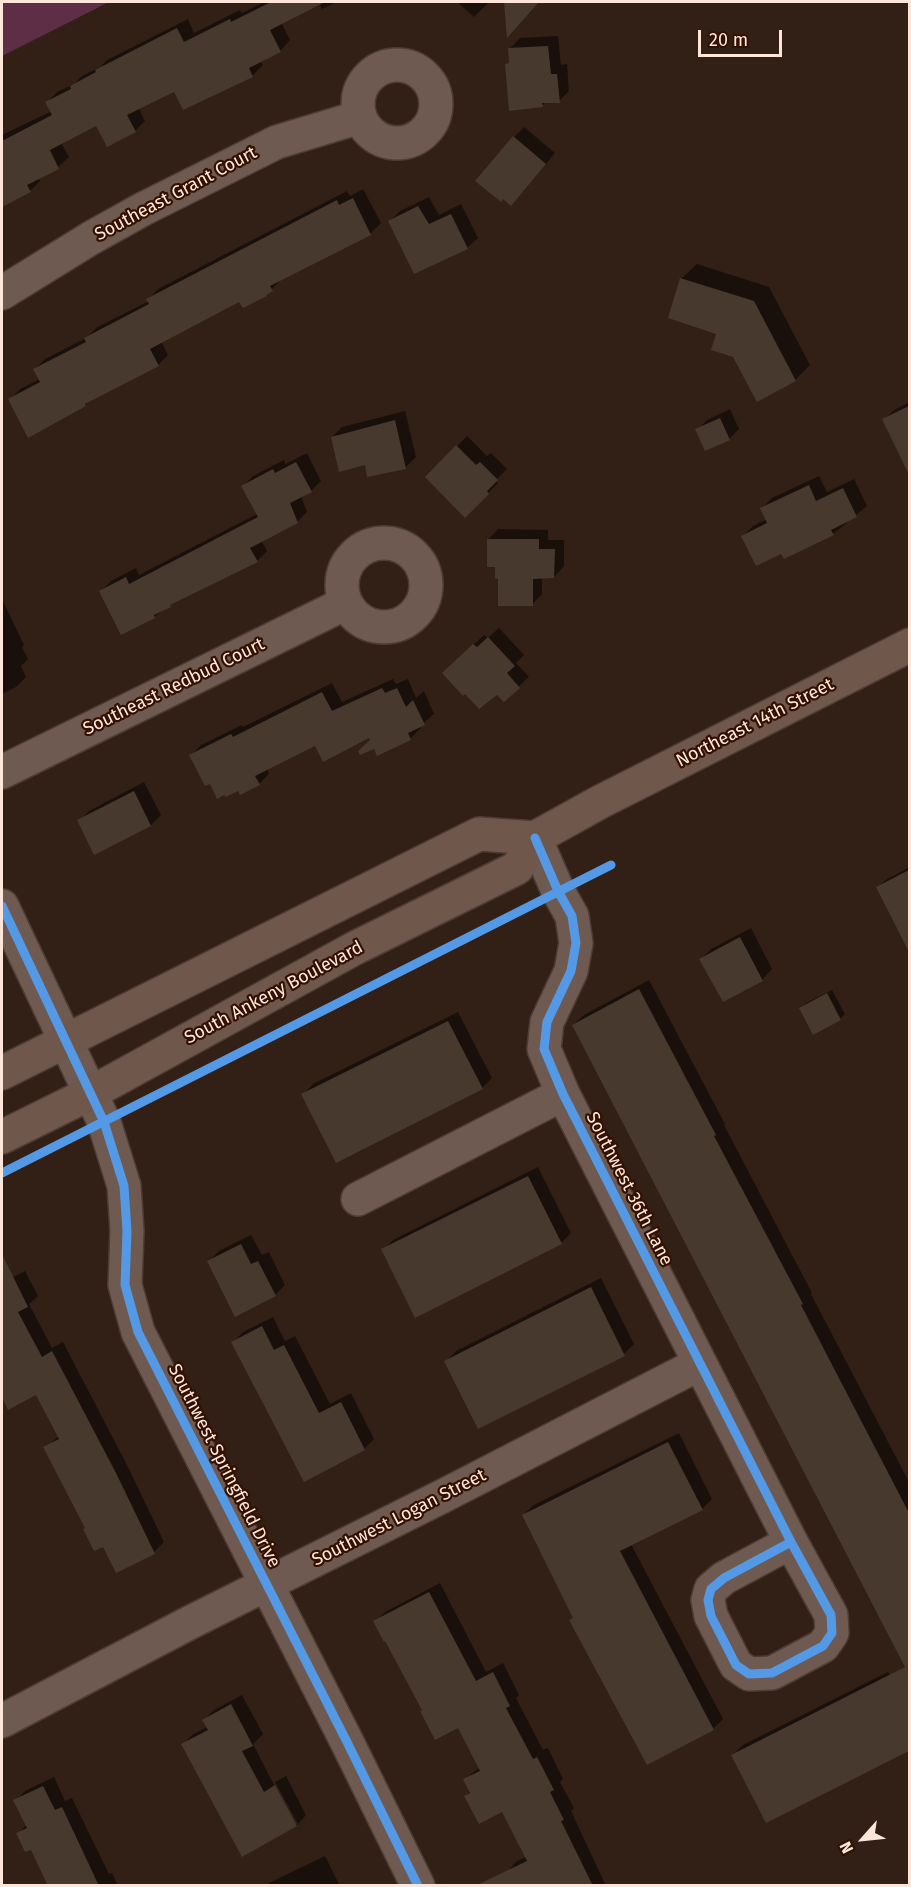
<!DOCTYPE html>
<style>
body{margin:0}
#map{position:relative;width:911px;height:1887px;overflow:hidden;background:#321f15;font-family:"Fira Sans",sans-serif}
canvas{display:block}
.frame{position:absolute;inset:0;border:3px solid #ffe6db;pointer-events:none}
.north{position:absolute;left:833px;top:1809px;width:60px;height:60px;-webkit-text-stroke:4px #331101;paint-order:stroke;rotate:243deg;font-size:16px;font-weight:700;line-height:24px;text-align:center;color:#ffe6db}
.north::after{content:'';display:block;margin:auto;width:21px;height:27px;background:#ffe6db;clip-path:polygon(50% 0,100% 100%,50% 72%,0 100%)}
.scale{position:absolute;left:698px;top:30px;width:84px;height:27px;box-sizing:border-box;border:3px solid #ffe6db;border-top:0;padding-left:8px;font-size:18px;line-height:21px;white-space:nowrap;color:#ffe6db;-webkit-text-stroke:4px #331101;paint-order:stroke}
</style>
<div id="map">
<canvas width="911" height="1887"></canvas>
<div class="frame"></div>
<div class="north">N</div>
<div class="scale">20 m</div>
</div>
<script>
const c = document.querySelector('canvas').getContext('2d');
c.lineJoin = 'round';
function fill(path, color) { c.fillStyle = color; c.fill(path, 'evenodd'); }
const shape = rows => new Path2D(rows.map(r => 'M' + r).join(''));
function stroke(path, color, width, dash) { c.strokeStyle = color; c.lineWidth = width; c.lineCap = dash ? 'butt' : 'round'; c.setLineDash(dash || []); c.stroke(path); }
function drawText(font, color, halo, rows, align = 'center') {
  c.font = font + ' "Fira Sans",sans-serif'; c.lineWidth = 4.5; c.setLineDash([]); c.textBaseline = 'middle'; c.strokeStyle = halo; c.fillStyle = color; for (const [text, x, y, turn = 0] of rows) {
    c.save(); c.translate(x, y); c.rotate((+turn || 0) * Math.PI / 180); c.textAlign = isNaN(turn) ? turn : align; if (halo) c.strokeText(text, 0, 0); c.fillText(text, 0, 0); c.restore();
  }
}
const green = shape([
 [2,2,109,2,2,56]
]);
const shadow = shape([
 [264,2,337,2,322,9,319,3,281,22,290,40,280,51,260,61,263,65,253,75,184,108,175,90,138,107,145,121,135,131,97,124,61,143,69,157,58,167,39,178,40,181,30,191,2,206,2,135,52,111,47,102,57,92,74,84,82,76,100,67,107,60,188,19,194,33,240,10,242,13],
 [457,2,489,2,474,17],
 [558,36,561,65,567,64,569,91,559,101,547,101,542,106,507,65,511,61,510,48,520,38],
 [524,127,555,153,521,194,514,137],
 [363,189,381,223,371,233,282,279,266,295,240,300,161,341,168,355,158,365,91,399,86,405,29,436,10,399,20,389,40,379,35,369,45,359,86,338,96,328,149,301,148,299,158,289,347,191,350,196],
 [429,197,439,215,461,204,478,238,467,248,415,272,390,221,400,211],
 [697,264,769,287,810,365,795,380,734,355,681,279],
 [910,402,910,457,903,460,884,420,894,410],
 [730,409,739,429,729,439,697,430,707,420],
 [405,411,416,457,406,467,366,464,332,437,342,427],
 [467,436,487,456,491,453,507,469,496,480,498,483,465,516,427,477],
 [307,453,321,481,311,491,301,496,307,512,297,522,261,540,267,551,257,561,175,601,154,617,101,591,111,581,136,568,139,575,257,514,243,486,253,476,284,460,285,464],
 [819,476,827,492,854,479,867,506,833,534,782,552,743,536,753,526,767,519,762,508,772,498],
 [498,529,548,530,548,540,564,540,564,566,554,577,542,577,542,594,532,605,500,577,488,540],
 [2,599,24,645,22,647,28,659,21,666,26,677,16,687,2,694],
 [499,628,524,655,516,663,529,677,504,700,454,663,484,635,488,638],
 [393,679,396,684,408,679,416,698,424,691,434,714,420,726,421,728,411,738,378,754,370,736,316,744,267,769,269,774,259,784,239,789,210,782,191,756,201,745,242,725,243,727,332,683,342,702],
 [144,782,161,815,151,825,95,853,79,821,89,811],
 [910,867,910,918,897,924,878,887,887,879],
 [751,928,772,969,762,980,723,1000,701,959,711,949],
 [649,980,725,1124,724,1125,812,1293,811,1294,910,1484,910,1673,573,1025,584,1015],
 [832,990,845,1014,840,1019,801,1008,806,1003],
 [458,1012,492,1078,482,1088,303,1095,313,1084],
 [538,1167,571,1233,561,1243,383,1250,393,1240],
 [251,1235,262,1255,269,1252,285,1285,275,1295,209,1261,219,1251],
 [25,1271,38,1296,29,1304,52,1348,63,1342,127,1465,164,1542,154,1552,104,1545,86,1527,45,1448,59,1436,37,1393,9,1408,2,1394,2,1275,5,1281],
 [601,1278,634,1344,624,1354,446,1361,456,1351],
 [273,1317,285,1341,295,1336,330,1404,351,1393,374,1439,364,1449,304,1480,233,1342,243,1332],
 [679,1433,712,1499,702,1509,631,1544,723,1719,713,1729,574,1617,523,1515,534,1505],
 [440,1583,486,1672,503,1663,519,1695,516,1698,543,1750,548,1748,563,1779,560,1782,574,1808,571,1811,606,1886,513,1886,507,1872,517,1861,526,1857,503,1810,466,1796,470,1791,464,1780,480,1767,459,1726,423,1710,375,1622,385,1612],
 [888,1672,910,1714,910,1749,766,1821,733,1755,743,1745],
 [242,1695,263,1734,253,1744,294,1824,298,1824,242,1855,183,1744,193,1734,207,1727,204,1720,214,1710],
 [286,1776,306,1815,298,1824,275,1782],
 [54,1777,65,1801,72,1798,109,1874,112,1873,118,1886,50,1886,32,1848,18,1834,26,1825,15,1801,25,1791],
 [325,1856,340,1886,267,1886,269,1883]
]);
const building = shape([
 [271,2,325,2,270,30,281,52,249,68,253,77,183,110,174,92,127,115,136,132,107,147,96,126,50,150,59,169,27,185,31,192,2,207,2,141,52,115,45,102,71,89,70,86,96,72,95,70,177,28,184,42,230,19,231,22],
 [504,2,539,2,507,38],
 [548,46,551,74,557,74,560,103,542,103,543,107,509,111,505,64,509,63,508,48],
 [513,136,546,164,511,206,503,199,501,202,475,181],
 [353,198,371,235,270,286,273,291,266,295,267,296,243,308,239,302,150,349,159,366,85,404,86,406,28,438,8,399,40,382,33,369,86,342,84,338,149,304,146,299,337,200,339,205],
 [418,206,429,224,451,214,468,249,414,274,388,221],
 [680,278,754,301,796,381,757,402,733,357,711,350,716,334,668,318],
 [909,406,909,475,882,419],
 [720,418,730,440,705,451,695,429],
 [395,420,406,469,367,477,365,465,339,472,331,437],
 [456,445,476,465,480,462,498,480,487,491,489,494,465,518,425,477],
 [296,462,312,492,290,503,298,523,250,548,258,562,170,605,171,607,154,615,155,618,121,635,99,591,126,577,129,584,258,517,241,486,273,469,275,473],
 [809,485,816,501,843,488,857,517,831,530,834,535,784,559,781,554,756,566,741,536,767,523,760,508],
 [487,539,539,539,539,549,555,549,554,578,533,579,533,606,498,606,498,579,495,578,495,567,487,567],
 [488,637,515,666,507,673,520,688,504,702,497,695,479,709,465,694,463,696,442,673,473,644,477,647],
 [382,688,385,693,397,688,406,707,413,700,425,725,408,733,411,740,377,756,374,749,360,755,358,751,370,740,369,738,323,762,315,746,255,776,260,785,240,795,238,791,226,797,224,795,217,799,210,784,205,786,189,755,231,734,233,737,322,692,332,711],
 [134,791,151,826,94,855,77,820],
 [909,870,909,952,876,887],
 [740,937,763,981,723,1002,699,959],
 [639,989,716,1135,714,1136,803,1304,801,1305,909,1513,909,1751,766,1823,731,1755,905,1667,572,1025],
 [827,993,841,1020,813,1035,799,1008],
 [448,1021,483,1089,336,1163,301,1094],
 [528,1176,562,1244,415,1318,381,1249],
 [241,1244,251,1264,258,1261,276,1296,235,1317,207,1261],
 [2,1254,28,1307,18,1312,42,1357,52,1351,117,1475,155,1554,116,1573,103,1547,94,1551,83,1529,85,1528,43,1447,59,1439,36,1395,8,1410,2,1397],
 [591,1287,625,1356,478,1429,444,1361],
 [262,1326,274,1350,284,1345,319,1413,341,1402,365,1450,304,1482,231,1342],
 [668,1442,703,1510,620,1551,714,1730,647,1765,569,1620,573,1618,522,1515],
 [429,1592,476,1681,493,1672,510,1706,506,1708,533,1759,537,1757,554,1790,550,1792,564,1820,561,1821,593,1886,475,1886,527,1861,502,1812,479,1824,464,1796,470,1793,463,1779,480,1771,458,1728,435,1740,420,1711,422,1710,385,1641,384,1642,373,1621],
 [231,1704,253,1746,242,1751,264,1792,275,1785,297,1826,242,1857,181,1744,208,1730,202,1720],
 [43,1786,55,1810,62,1807,99,1886,48,1886,31,1850,25,1852,16,1833,27,1828,13,1800]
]);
const minor = shape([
 '358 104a39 39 0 1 1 78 0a39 39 0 1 1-78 0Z',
 [2,293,91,238,143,209,277,142,360,117],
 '342 585a42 42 0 1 1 84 0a42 42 0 1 1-84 0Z',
 [2,772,346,603],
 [535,838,558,891,572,916,576,943,571,971,547,1022,544,1049,563,1094,791,1542,724,1578,711,1589,708,1600,711,1616,736,1665,749,1674,772,1673,823,1646,832,1633,831,1615,791,1542],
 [2,906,104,1122,124,1186,127,1231,125,1285,138,1332,347,1742,418,1886],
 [358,1199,563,1094],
 [2,1721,191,1622,443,1496,699,1364]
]);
const primary = shape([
 [2,1073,479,834,535,838],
 [2,1137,91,1093,355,948,517,868,535,838,600,802,910,645]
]);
const cycleway = shape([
 [535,838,558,891,572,916,576,943,571,971,547,1022,544,1049,563,1094,791,1542,724,1578,711,1589,708,1600,711,1616,736,1665,749,1674,772,1673,823,1646,832,1633,831,1615,791,1542],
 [2,906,104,1122,124,1186,127,1231,125,1285,138,1332,347,1742,418,1886],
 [2,1173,611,865]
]);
const streetNames = [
 ["Southeast Grant Court",176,194,-28],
 ["Southeast Redbud Court",174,687,-26],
 ["Northeast 14th Street",755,723,-27],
 ["South Ankeny Boulevard",274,993,-28],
 ["Southwest 36th Lane",629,1189,63],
 ["Southwest Springfield Drive",224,1466,63],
 ["Southwest Logan Street",399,1518,-27]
];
fill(green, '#5e2e47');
fill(shadow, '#0007');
fill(building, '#48392e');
stroke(minor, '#4c3c33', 36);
stroke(primary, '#4c3c33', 36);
stroke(minor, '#6e5a50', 33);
stroke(primary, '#70574c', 33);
stroke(cycleway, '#5399e6', 9);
drawText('18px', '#ffe6db', '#331101', streetNames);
</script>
